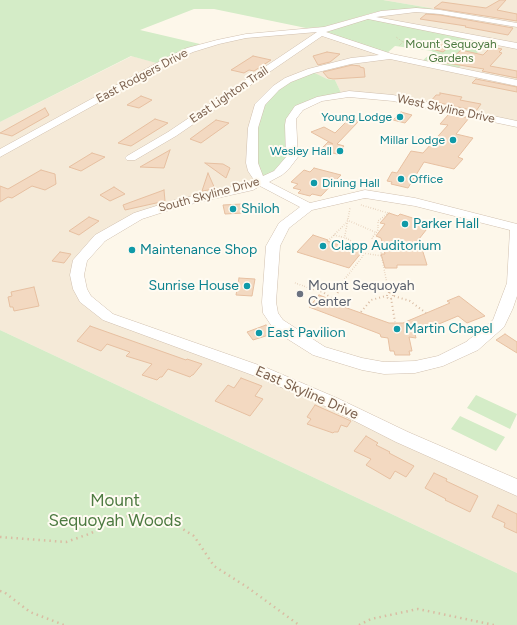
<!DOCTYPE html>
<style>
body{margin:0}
canvas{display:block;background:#fdf7ea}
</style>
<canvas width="517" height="625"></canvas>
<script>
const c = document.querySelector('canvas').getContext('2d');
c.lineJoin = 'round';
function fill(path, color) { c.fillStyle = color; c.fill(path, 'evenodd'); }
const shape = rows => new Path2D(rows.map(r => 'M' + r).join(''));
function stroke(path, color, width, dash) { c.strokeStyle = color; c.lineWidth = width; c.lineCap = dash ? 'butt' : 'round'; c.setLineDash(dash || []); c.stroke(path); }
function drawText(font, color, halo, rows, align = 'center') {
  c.font = font + ' Figtree,sans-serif'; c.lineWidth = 4; c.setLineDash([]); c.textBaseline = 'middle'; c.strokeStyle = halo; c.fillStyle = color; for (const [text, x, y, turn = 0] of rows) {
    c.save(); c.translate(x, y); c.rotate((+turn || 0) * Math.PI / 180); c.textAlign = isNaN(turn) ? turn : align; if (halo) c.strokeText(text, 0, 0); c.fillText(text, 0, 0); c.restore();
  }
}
const residential = shape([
 [383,0,517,0,517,124,393,98,342,95,335,80,327,79,311,71,261,182,157,209,100,238,77,275,95,307,231,361,517,488,517,573,0,330,0,122,132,56,156,63,200,44,306,28,324,27,377,51,455,70,471,59,364,17,430,8]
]);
const green = shape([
 [0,0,383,0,430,8,440,12,409,9,376,12,324,27,306,28,214,9,194,9,140,30,200,44,156,63,131,56,0,122],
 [364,17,489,41,471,59,455,70,420,63,433,51,395,46,386,54,327,35,325,29],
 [311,71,327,79,335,80,342,95,320,99,294,113,292,157,261,182,253,128,257,110,276,88],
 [0,330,517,573,517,625,0,625],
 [476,395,517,414,510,429,467,408],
 [460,416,505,437,496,451,451,429]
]);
const building = shape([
 [500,0,506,0,497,10,517,14,517,21,434,8,442,2,486,8,500,0],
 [426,14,440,15,513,28,508,35,465,27,466,26,420,19,426,14],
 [436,41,452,44,443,52,428,48,436,41],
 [491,47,502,49,499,52,502,53,490,66,517,71,517,78,482,71,484,69,447,63,461,50,483,55,491,47],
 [327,52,340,54,330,62,318,65,313,56,327,52],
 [253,56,271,60,254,71,249,70,244,73,231,70,253,56],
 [352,65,360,66,360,67,364,68,365,77,333,79,328,78,323,72,352,65],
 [476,79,517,87,517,92,472,83,476,79],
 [440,93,462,97,460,100,481,104,476,111,431,101,436,95,440,95,440,93],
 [141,96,152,100,139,108,127,105,141,96],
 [45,108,49,115,12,136,0,133,45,108],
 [401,112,412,115,405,123,393,120,401,112],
 [449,114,469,118,456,134,473,138,458,157,463,159,454,169,424,162,408,188,391,184,392,182,387,181,392,172,397,173,411,151,423,153,448,125,440,124,449,114],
 [352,116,358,122,337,144,344,146,337,154,320,150,328,142,333,144,311,132,324,127,335,133,352,116],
 [155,119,168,123,131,146,118,143,155,119],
 [216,120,229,123,201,143,190,139,216,120],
 [170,150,164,168,140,167,170,150],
 [92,153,105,157,81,171,69,167,92,153],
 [205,163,223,164,230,168,226,178,205,163],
 [314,168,341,175,321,196,312,194,310,196,298,193,301,190,293,188,298,184,291,182,304,170,310,172,314,168],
 [41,170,55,174,56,184,45,190,32,186,12,198,8,197,0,202,0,186,8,189,41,170],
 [208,173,215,189,202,191,208,173],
 [114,187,125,194,110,201,100,195,114,187],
 [164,190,165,201,125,210,123,205,164,190],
 [242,204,244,213,225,214,223,205,242,204],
 [389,213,398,216,400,214,422,221,421,222,430,225,419,239,427,265,397,265,397,268,385,268,381,254,385,254,381,238,376,236,385,224,380,223,389,213],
 [89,217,99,221,79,235,69,231,89,217],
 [313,235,328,240,327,241,362,252,349,268,297,252,313,235],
 [60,252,71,254,64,263,52,261,60,252],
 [239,278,255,279,252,296,236,295,239,278],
 [34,287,39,306,14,311,13,307,10,307,8,297,12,296,11,292,34,287],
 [319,295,335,301,333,303,389,323,403,323,450,303,447,301,459,296,485,316,467,323,458,316,415,334,416,338,409,337,412,351,409,351,410,355,395,355,394,351,390,351,388,338,381,337,380,334,309,307,319,295],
 [266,325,272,334,253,340,247,332,266,325],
 [90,326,186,360,187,359,202,364,193,375,192,375,190,377,168,369,162,377,160,377,157,380,142,375,152,364,126,356,130,352,107,344,101,351,77,341,90,326],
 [505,334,517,342,517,353,496,340,505,334],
 [241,378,262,386,255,396,263,399,250,416,215,401,228,385,234,388,241,378],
 [315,405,351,421,347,427,341,425,338,432,334,432,333,433,307,424,311,419,307,417,315,405],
 [366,436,378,443,376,445,390,452,389,453,414,466,406,477,395,471,390,479,366,465,371,459,354,451,366,436],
 [434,473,447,479,446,481,478,496,470,512,445,500,446,499,425,488,434,473],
 [498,505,517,514,517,533,504,527,505,523,492,517,498,505]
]);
const pathFar3 = shape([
 [396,37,403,42,399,46],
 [403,42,408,42]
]);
const pathFar2 = shape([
 [361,205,388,213,378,221,378,230,372,238,380,248,388,289],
 [347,220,375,232],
 [334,235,346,238,355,243,363,253,363,256,344,280,340,289],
 [328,241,346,223],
 [343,246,350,208],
 [363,253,382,256],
 [295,283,312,289]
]);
const pathFar1 = shape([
 [309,288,323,292,334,300,340,288],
 [388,288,389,293],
 '387 296a3 3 0 1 1 6 0a3 3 0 1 1-6 0Z',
 [394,296,410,301,426,313],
 [391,298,395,322],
 [361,312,371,300,386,296]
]);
const path = shape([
 [0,537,66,542,89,534,130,515,165,518,194,536,214,566,247,587,299,625],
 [0,591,4,592,30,612,64,625],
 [359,625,371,619,418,609,494,625]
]);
const minor = shape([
 [416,8,440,10,517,23,517,27,440,14,416,12,376,17,517,43,517,49,368,19,326,32,392,54,517,80,517,86,390,59,351,64,314,73,291,82,279,90,265,105,258,128,258,163,263,176,274,171,286,157,285,125,286,119,295,106,317,97,349,91,393,95,517,121,517,127,393,101,349,97,322,101,303,110,296,119,298,157,288,170,282,175,269,182,310,203,365,190,415,198,517,224,517,296,513,308,504,327,478,350,443,366,415,373,384,374,362,370,313,355,286,338,273,328,263,313,262,302,266,246,279,223,300,207,260,186,253,190,182,206,142,219,105,241,87,261,84,275,87,289,91,296,113,314,267,368,337,398,408,432,517,479,517,496,396,442,325,406,255,376,103,320,80,302,73,289,70,275,73,260,95,235,134,213,175,200,245,184,254,180,248,171,246,163,248,128,255,104,273,86,285,78,308,69,351,58,379,55,322,36,176,136,135,160,127,160,125,158,127,156,168,132,317,32,246,38,219,44,193,52,172,62,0,157,0,149,166,58,187,48,217,40,246,34,324,27,381,11,416,8],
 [365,198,415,206,510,230,507,283,493,320,466,342,438,356,415,361,384,362,362,358,325,347,283,320,278,313,276,302,280,246,289,228,312,210,365,198]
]);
const markers = [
 [400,117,4,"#0f9aa8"],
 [453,140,4,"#0f9aa8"],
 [340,151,4,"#0f9aa8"],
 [401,179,4,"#0f9aa8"],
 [314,183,4,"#0f9aa8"],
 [233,209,4,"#0f9aa8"],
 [405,224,4,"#0f9aa8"],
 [323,246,4,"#0f9aa8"],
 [132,250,4,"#0f9aa8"],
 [247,286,4,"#0f9aa8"],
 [300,294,4,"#6b7280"],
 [397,329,4,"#0f9aa8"],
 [259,333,4,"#0f9aa8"]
];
const farParknames = [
 ["Mount Sequoyah",451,44],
 ["Gardens",451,58]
];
const farStreetnames = [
 ["East Rodgers Drive",142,76,-28],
 ["East Lighton Trail",229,95,-34],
 ["West Skyline Drive",446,109,12],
 ["South Skyline Drive",209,195,-15]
];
const farCulturenames = [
 ["Young Lodge",392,117],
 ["Millar Lodge",445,140],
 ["Wesley Hall",332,151],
 ["Office",409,179,"left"],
 ["Dining Hall",322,183,"left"]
];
const cultureNames = [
 ["Shiloh",241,209],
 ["Parker Hall",413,224],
 ["Clapp Auditorium",331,246],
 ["Maintenance Shop",140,250],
 ["Sunrise House",239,286,"right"],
 ["Martin Chapel",405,329],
 ["East Pavilion",267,333]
];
const worshipNames = [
 ["Mount Sequoyah",308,286],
 ["Center",308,302]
];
const streetNames = [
 ["East Skyline Drive",307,393,24]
];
const nearParknames = [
 ["Mount",115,501],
 ["Sequoyah Woods",115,521]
];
fill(residential, '#f5ead8');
fill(green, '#d4ecc7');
fill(building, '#f3d9c1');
stroke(building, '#e7c0a1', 1);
stroke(minor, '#d1c0af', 1);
stroke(pathFar3, '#d9bca3', 1, [0.5, 1.5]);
stroke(pathFar2, '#d9bca3', 1.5, [0.5, 2]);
stroke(pathFar1, '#d9bca3', 2, [1, 3]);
stroke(path, '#d9bca3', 2.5, [1.5, 4]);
fill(minor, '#fff');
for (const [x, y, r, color] of markers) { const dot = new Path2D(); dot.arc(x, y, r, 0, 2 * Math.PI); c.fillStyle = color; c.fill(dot); stroke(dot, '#fffbf2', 1.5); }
drawText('12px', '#4d7a41', '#fffbf2', farParknames);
drawText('12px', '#7a5f4c', '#fffbf2', farStreetnames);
drawText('12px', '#0d838f', '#fffbf2', farCulturenames, 'right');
drawText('14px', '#0d838f', '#fffbf2', cultureNames, 'left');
drawText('14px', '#5b616d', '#fffbf2', worshipNames, 'left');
drawText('14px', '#7a5f4c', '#fffbf2', streetNames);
drawText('17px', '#4d7a41', '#fffbf2', nearParknames);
</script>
